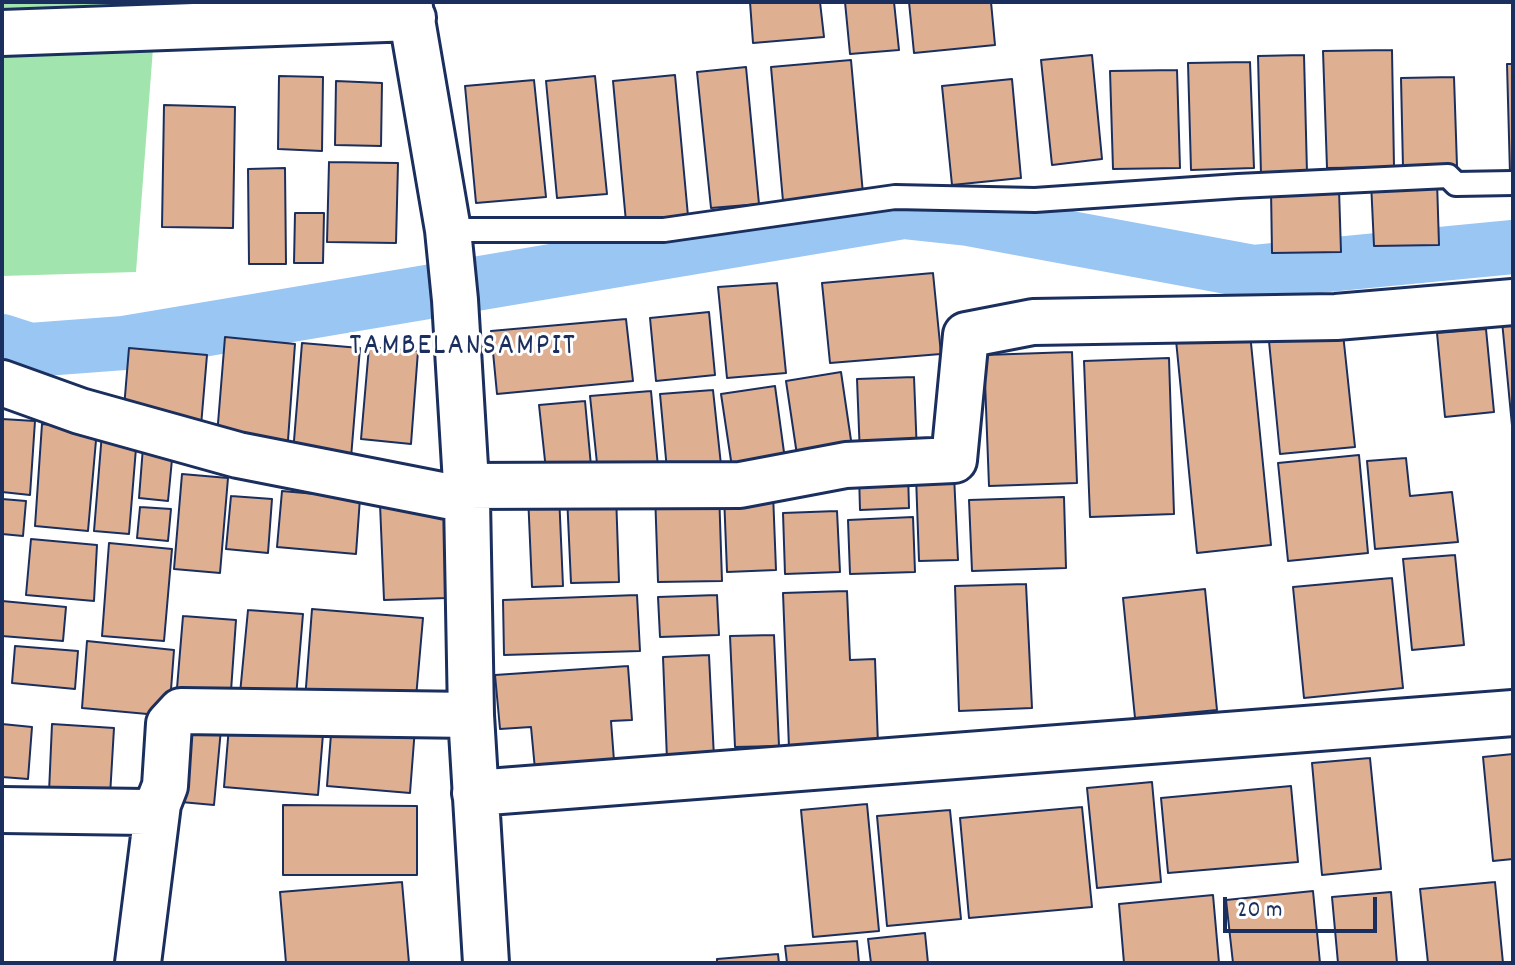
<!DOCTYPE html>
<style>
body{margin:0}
#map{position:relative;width:1515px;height:965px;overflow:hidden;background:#fff;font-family:Dekko,sans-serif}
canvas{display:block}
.frame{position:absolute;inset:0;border:4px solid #1b2f5e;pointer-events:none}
.scale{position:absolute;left:1223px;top:897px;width:154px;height:36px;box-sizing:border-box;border:4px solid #1b2f5e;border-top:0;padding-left:10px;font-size:24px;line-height:28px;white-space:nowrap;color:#1b2f5e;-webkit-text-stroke:6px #fff;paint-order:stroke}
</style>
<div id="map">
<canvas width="1515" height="965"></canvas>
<div class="frame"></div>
<div class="scale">20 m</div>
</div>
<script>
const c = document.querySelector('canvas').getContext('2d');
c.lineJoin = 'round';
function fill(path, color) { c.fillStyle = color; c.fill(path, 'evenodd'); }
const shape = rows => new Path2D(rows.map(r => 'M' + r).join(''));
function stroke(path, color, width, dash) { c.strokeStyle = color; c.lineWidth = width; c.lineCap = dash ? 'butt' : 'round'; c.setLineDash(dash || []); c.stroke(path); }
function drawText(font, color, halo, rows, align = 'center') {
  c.font = font + ' Dekko,sans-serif'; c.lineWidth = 6; c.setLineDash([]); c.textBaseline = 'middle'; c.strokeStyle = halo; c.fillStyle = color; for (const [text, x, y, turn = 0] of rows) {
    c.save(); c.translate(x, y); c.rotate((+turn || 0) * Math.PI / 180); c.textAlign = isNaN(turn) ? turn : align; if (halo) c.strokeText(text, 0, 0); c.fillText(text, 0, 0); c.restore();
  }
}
const green = shape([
 [2,2,194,2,153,48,136,272,2,276]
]);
const canal = shape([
 [2,341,30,350,124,343,903,212,968,219,1254,272,1513,247]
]);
const building = shape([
 [750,2,820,2,824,37,753,43,750,2],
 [845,2,894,2,899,50,850,54,845,2],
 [909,2,991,2,995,45,914,53,909,2],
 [1392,50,1394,167,1327,168,1323,51,1392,50],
 [1092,55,1102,159,1052,165,1041,60,1092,55],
 [1304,55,1307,173,1261,175,1258,56,1304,55],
 [851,60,863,194,783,201,771,67,851,60],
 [1250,62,1254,168,1191,170,1188,63,1250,62],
 [1507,64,1513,64,1513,174,1510,174,1507,64],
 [746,67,759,204,711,208,697,72,746,67],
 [1177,70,1180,168,1113,169,1110,71,1177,70],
 [675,75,688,216,626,222,613,81,675,75],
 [279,76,323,77,322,151,278,149,279,76],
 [595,76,607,194,557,198,546,81,595,76],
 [1454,77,1457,166,1403,168,1401,78,1454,77],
 [1012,79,1021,178,952,185,942,86,1012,79],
 [534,80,546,197,476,203,465,86,534,80],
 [336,81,382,83,381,146,335,145,336,81],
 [164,105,235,107,233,228,162,227,164,105],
 [329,162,398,163,396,243,327,242,329,162],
 [285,168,286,264,249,264,248,169,285,168],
 [1437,181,1439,245,1374,246,1371,182,1437,181],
 [1339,189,1341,252,1272,253,1271,190,1339,189],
 [295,213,324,213,323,263,294,263,295,213],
 [933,273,941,354,830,363,822,283,933,273],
 [777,283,786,373,727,378,718,287,777,283],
 [709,312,715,375,656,381,650,318,709,312],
 [626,319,633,381,497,394,491,331,626,319],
 [1513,320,1513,436,1502,321,1513,320],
 [1249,323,1271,545,1197,553,1175,330,1249,323],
 [1342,324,1355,447,1280,454,1268,331,1342,324],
 [1486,329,1494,412,1445,417,1437,333,1486,329],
 [225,337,295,344,287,454,216,448,225,337],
 [302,343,360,348,350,470,292,465,302,343],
 [369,347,418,351,411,444,361,439,369,347],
 [129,348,207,355,201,426,123,420,129,348],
 [1072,352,1077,483,989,486,984,355,1072,352],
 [1169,358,1174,514,1090,517,1084,361,1169,358],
 [841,372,852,447,797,455,786,381,841,372],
 [914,377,917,454,860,456,857,379,914,377],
 [775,386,786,467,733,474,721,394,775,386],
 [713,390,721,465,667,470,660,394,713,390],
 [651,391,658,467,598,473,590,396,651,391],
 [585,401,591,466,546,470,539,405,585,401],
 [2,419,35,421,30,495,2,492,2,419],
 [42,424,97,429,88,531,35,526,42,424],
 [102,433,137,436,129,534,94,531,102,433],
 [143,447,173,449,168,501,139,498,143,447],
 [1359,455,1368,553,1288,561,1278,463,1359,455],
 [1406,458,1410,496,1452,492,1458,542,1375,549,1367,461,1406,458],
 [908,472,909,508,860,510,859,474,908,472],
 [182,474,228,478,220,573,174,569,182,474],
 [954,475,958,560,919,561,916,476,954,475],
 [719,490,722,581,658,582,655,492,719,490],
 [282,491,360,498,356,554,277,547,282,491],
 [773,493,776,570,727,572,724,495,773,493],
 [559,494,563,586,532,587,528,495,559,494],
 [616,494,619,582,571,583,567,496,616,494],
 [231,496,272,499,268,553,226,549,231,496],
 [1064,497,1066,568,972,571,969,500,1064,497],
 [2,499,26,501,23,536,2,534,2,499],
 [444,502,447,598,384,600,380,504,444,502],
 [140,507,171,509,168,541,137,538,140,507],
 [837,511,840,572,785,574,783,513,837,511],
 [913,517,915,572,850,574,848,520,913,517],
 [31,539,97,545,94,601,26,595,31,539],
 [109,543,172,549,164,641,102,636,109,543],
 [1455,555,1464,645,1412,650,1403,559,1455,555],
 [1392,578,1403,688,1304,698,1293,587,1392,578],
 [1026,584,1032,708,959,711,955,586,1026,584],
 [1205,589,1217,710,1135,718,1123,598,1205,589],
 [847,591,850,660,875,659,878,745,789,748,783,593,847,591],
 [637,595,640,651,504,655,503,600,637,595],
 [717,595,719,635,660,637,658,597,717,595],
 [2,601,66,607,63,641,2,636,2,601],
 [312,609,423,618,415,709,305,700,312,609],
 [248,610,303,614,295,709,239,704,248,610],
 [183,616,236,620,230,705,176,700,183,616],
 [774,635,779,746,735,747,730,636,774,635],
 [87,641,174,650,169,716,82,708,87,641],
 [15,646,78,651,75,689,12,683,15,646],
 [709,655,714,758,667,760,663,657,709,655],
 [628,666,632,720,611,721,615,774,536,780,531,727,500,729,495,675,628,666],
 [230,714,324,722,318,795,224,787,230,714],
 [332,721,415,728,410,793,327,786,332,721],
 [2,724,32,727,28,779,2,777,2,724],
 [52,724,114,728,110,796,49,792,52,724],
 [177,725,221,729,214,805,170,801,177,725],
 [1513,754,1513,859,1493,861,1483,757,1513,754],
 [1370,758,1381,869,1322,875,1312,763,1370,758],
 [1152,782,1161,882,1097,888,1087,788,1152,782],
 [1291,786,1298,862,1168,873,1161,798,1291,786],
 [867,804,879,931,813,937,801,810,867,804],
 [283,805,417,806,417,875,283,875,283,805],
 [1082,807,1092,907,969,918,960,818,1082,807],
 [950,810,961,919,887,926,877,816,950,810],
 [402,882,409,963,286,963,280,892,402,882],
 [1495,882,1503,963,1428,963,1420,889,1495,882],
 [1313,891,1320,963,1233,963,1226,900,1313,891],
 [1391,892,1397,963,1338,963,1332,897,1391,892],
 [1213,895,1219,963,1124,963,1119,904,1213,895],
 [925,933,928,963,871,963,868,939,925,933],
 [857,941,859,963,787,963,785,946,857,941],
 [778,954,779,963,717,963,717,959,778,954]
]);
const service = shape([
 [448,230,664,230,895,197,1035,200,1238,186,1448,176,1456,184,1513,183]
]);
const minor = shape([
 [409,2,448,230,455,300,467,500,471,715,486,963],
 [2,33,413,18],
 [2,383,80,411,238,455,467,500],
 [464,486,740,485,846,465,954,460,966,335,1033,322,1336,317,1513,302],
 [475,793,1513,713],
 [2,810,146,812,158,804,165,786,169,724,181,711,471,715],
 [138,963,158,804]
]);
const quarterNames = [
 ["TAMBELANSAMPIT",463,349]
];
fill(green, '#a2e4ae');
stroke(canal, '#9ac6f4', 54);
fill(building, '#dfaf91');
stroke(building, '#1b2f5e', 2);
stroke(service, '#1b2f5e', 28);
stroke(minor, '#1b2f5e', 50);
stroke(service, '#fff', 22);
stroke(minor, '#fff', 44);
c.letterSpacing = '2px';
drawText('30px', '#1b2f5e', '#fff', quarterNames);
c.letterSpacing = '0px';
</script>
